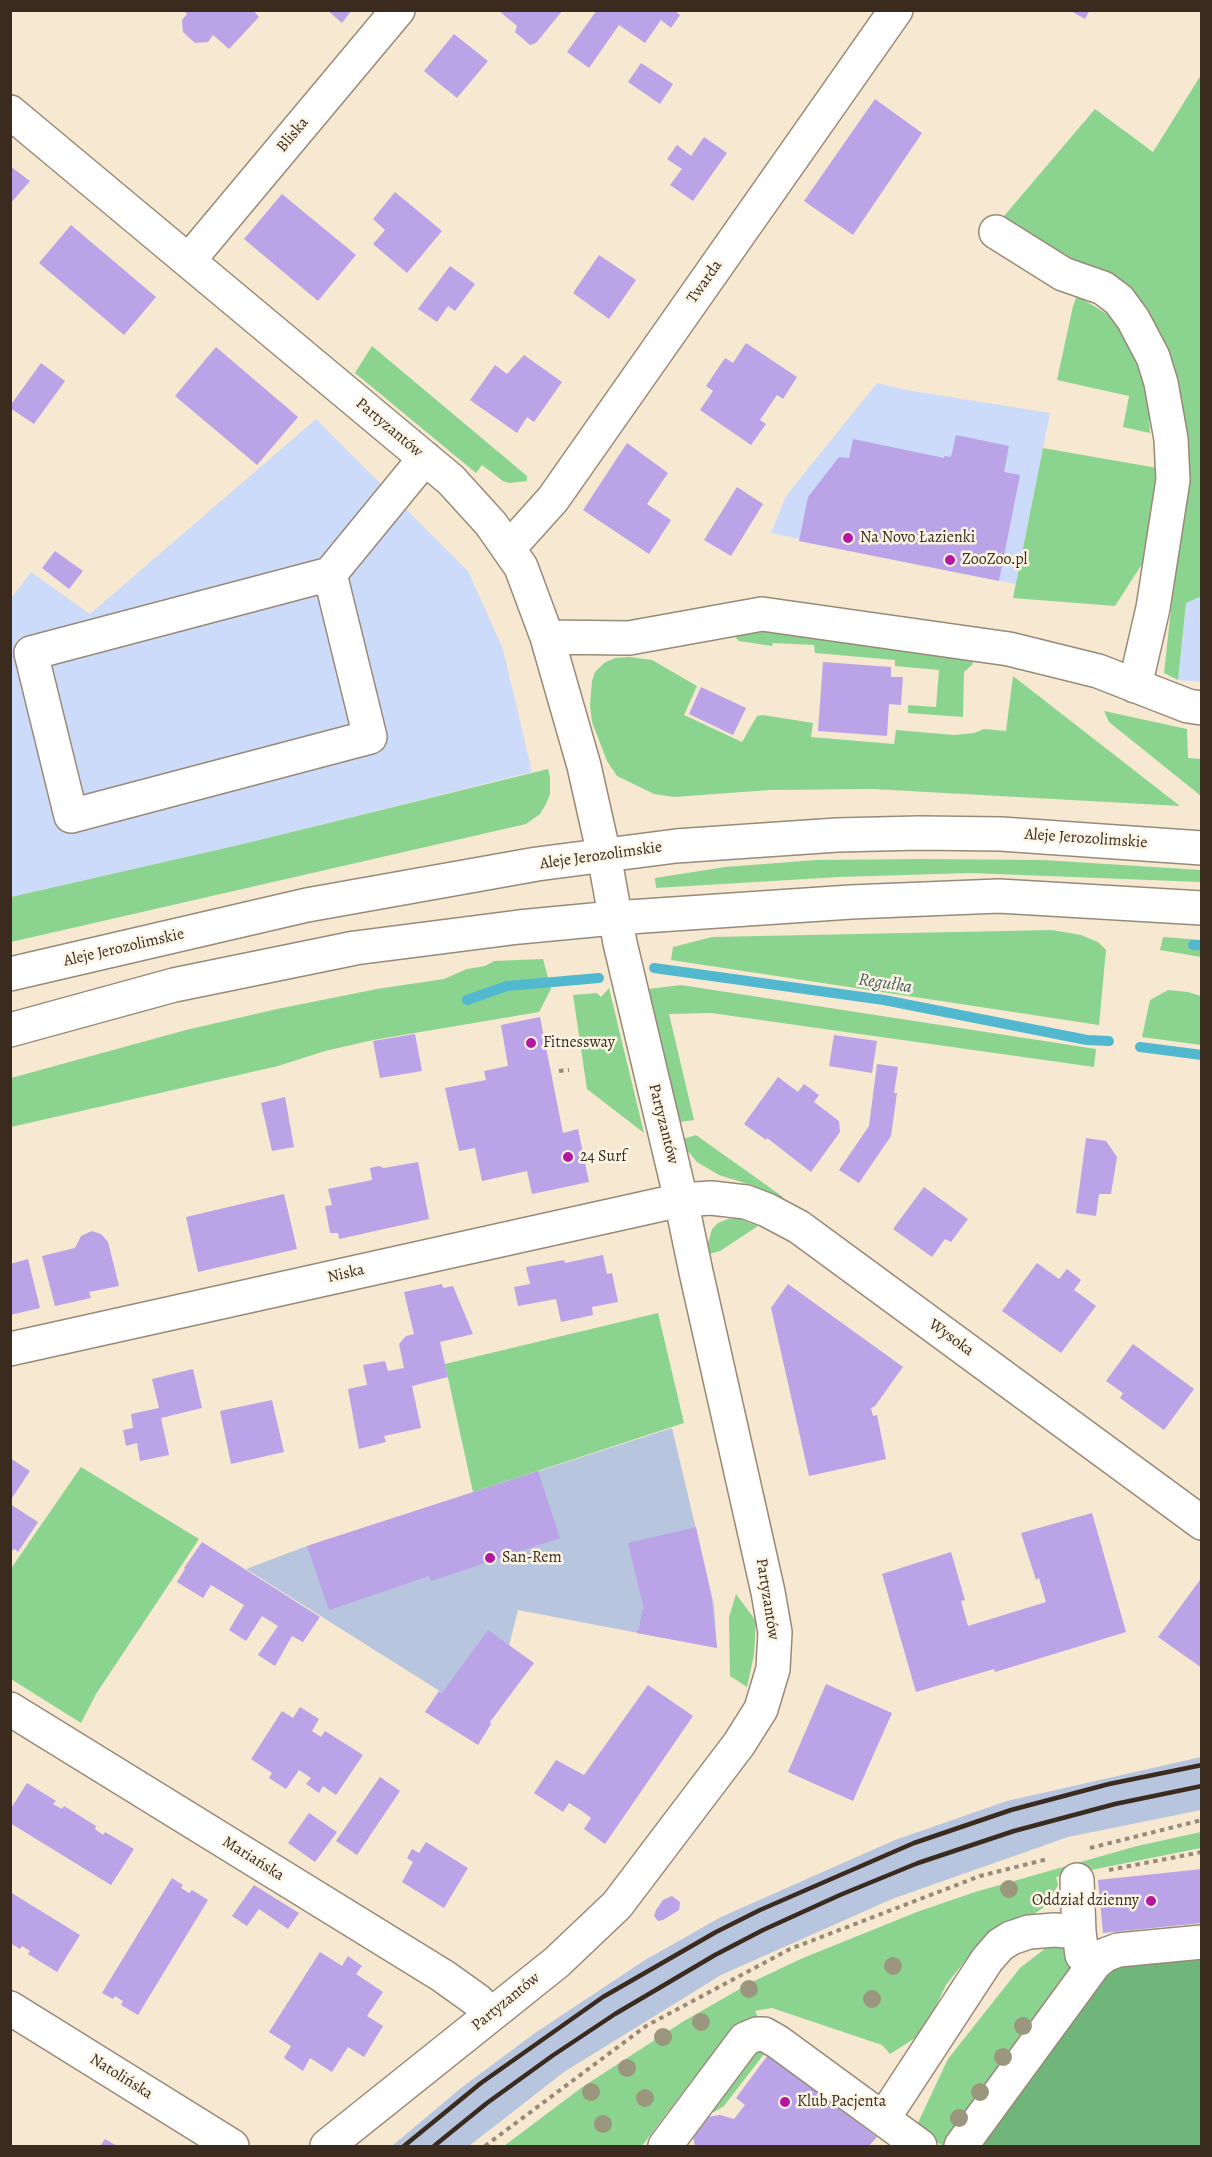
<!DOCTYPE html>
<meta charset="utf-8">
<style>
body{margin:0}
#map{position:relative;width:1212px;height:2157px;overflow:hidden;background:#f7e8d1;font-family:Alegreya,serif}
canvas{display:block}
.frame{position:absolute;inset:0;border:12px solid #3b2a1e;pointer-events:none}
</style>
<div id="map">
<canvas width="1212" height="2157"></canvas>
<div class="frame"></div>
</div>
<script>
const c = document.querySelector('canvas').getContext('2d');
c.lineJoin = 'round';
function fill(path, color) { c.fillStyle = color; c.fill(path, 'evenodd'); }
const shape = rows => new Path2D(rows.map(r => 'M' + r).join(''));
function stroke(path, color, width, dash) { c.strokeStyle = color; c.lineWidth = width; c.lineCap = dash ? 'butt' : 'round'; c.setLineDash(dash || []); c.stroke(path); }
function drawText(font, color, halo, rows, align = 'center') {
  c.font = font + ' Alegreya,serif'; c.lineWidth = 5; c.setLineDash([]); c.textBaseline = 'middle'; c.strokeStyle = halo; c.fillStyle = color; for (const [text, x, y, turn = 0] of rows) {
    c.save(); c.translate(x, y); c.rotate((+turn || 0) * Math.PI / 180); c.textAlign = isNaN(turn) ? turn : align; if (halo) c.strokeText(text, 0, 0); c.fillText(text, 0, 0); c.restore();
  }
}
const built = shape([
 [877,383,906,390,1050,413,1016,584,799,541,799,539,771,533,786,496],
 [316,419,468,571,503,649,532,772,243,844,11,897,10,600,31,572,90,614],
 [1201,596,1201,682,1178,680,1186,603]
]);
const industrial = shape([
 [672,1428,714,1605,717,1648,518,1610,509,1646,465,1707,246,1569,307,1546],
 [1201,1757,1201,1810,1068,1837,892,1899,721,1975,564,2072,469,2146,392,2146,461,2088,535,2033,645,1960,721,1917,895,1840,1007,1801]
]);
const green = shape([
 [1201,75,1202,596,1186,603,1178,680,1164,673,1183,499,1156,336,999,222,1095,109,1153,152],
 [1077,296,1114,318,1135,344,1148,395,1150,433,1123,427,1129,396,1057,380,1073,306],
 [372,346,527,476,527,481,509,483,503,481,482,465,476,473,355,373],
 [1043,448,1157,468,1153,547,1115,606,1013,598],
 [765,627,967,655,973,662,972,665,964,672,963,717,908,713,908,705,936,707,939,670,895,666,895,660,815,653,814,645,773,643,772,646,739,641,736,638,736,634],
 [630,657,652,660,697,686,684,715,742,742,757,716,763,715,813,723,811,737,894,744,896,730,954,735,974,733,984,729,1006,731,1013,676,1180,806,873,789,770,790,674,797,654,794,617,776,607,761,592,722,590,705,592,681,595,672,604,663,615,658],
 [1104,711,1187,729,1188,758,1201,759,1201,796,1109,722],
 [548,769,550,777,550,794,546,804,540,814,526,824,11,942,11,897,243,844],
 [921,859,1043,860,1201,870,1201,882,970,873,839,877,656,888,655,878,725,867,816,860],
 [1052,930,1081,935,1098,942,1106,950,1099,1025,671,960,673,947,712,937],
 [1163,937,1201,940,1201,957,1160,950],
 [543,959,551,989,539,1012,373,1040,325,1051,278,1066,11,1127,11,1078,186,1030,277,1009,377,989,444,979,467,969,485,966,494,961],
 [681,985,1096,1049,1094,1067,711,1013,669,1014,694,1120,680,1122,648,989],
 [609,988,644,1133,587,1089,573,995,597,993,601,997],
 [1168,990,1188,992,1201,996,1201,1045,1142,1037,1150,1000],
 [696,1135,783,1197,782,1199,751,1185,719,1175,697,1162,686,1149,683,1139],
 [728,1219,740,1219,758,1226,720,1251,709,1254,707,1247,712,1229,718,1223],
 [658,1313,684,1423,473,1492,445,1364],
 [81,1467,199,1539,96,1694,81,1723,11,1679,10,1570],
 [736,1594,756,1621,754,1655,747,1687,730,1676,729,1617],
 [1201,1832,1201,1848,1056,1877,1058,1885,1046,1906,1020,1923,989,1935,976,1947,946,1985,923,2033,890,2054,882,2045,772,2008,755,2011,760,2021,717,2054,692,2080,642,2146,504,2146,581,2088,684,2021,752,1982,803,1958,917,1912,975,1892,1137,1846],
 [1070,1945,1074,1972,947,2146,943,2146,916,2127,948,2059,1020,1968,1047,1947],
 [759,2046,767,2050,724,2106,714,2112,704,2115,689,2138,686,2146,677,2146]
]);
const forest = shape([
 [1201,1951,1201,2146,972,2146,1116,1964]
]);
const stream = shape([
 [1193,945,1202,945],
 [654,968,884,1000,1087,1040,1109,1041],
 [467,1000,507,986,599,978],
 [1140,1047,1202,1055]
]);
const building = shape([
 [183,10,253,10,259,17,229,49,213,35,208,42,195,43,183,32,182,20,187,14],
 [327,10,352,10,342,23],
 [498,10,563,10,536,43,530,45,515,32,517,26],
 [597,10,674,10,680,15,671,28,661,20,645,43,619,25,589,68,567,52],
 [1069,10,1090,10,1085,19],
 [454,34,488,61,457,98,424,71],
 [641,63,673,84,660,104,628,82],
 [875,99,922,133,853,235,804,201],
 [704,137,727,153,693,201,670,185,682,169,667,159,677,145,691,156],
 [10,166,30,181,10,204],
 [395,192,442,231,407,273,373,244,385,230,373,219],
 [282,194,356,255,318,301,244,239],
 [71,225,156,297,124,335,39,263],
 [599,255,636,280,609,319,573,293],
 [450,266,475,284,455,311,448,306,437,322,418,309],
 [746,343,797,377,783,399,777,395,760,420,766,424,751,445,700,410,713,391,706,386,725,358,733,363],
 [216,347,298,417,257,465,175,396],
 [524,355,562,382,534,422,527,417,517,433,470,400,495,365,507,374],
 [41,363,65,381,34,424,10,408,10,406],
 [956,435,1009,446,1004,472,1020,475,999,581,799,541,808,497,839,457,849,458,853,439,944,458,944,456,951,457],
 [627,443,668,473,647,504,671,520,649,554,583,510],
 [737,487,763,504,731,556,704,540],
 [55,551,83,571,69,589,42,568],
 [823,662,891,667,891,677,903,677,901,705,889,704,887,736,818,731],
 [701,687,746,708,733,735,689,714],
 [540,1017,563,1133,578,1129,589,1182,532,1194,527,1171,482,1181,475,1148,459,1151,445,1088,486,1080,484,1071,508,1066,501,1025],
 [415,1034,422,1071,380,1078,373,1041],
 [834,1035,877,1041,872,1073,829,1066],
 [877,1064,898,1067,894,1093,897,1093,891,1136,859,1183,839,1170,869,1126],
 [778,1077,798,1092,804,1084,819,1095,814,1102,839,1121,840,1132,811,1172,767,1138,766,1140,744,1124],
 [285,1097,294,1147,272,1151,261,1103],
 [1086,1138,1106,1141,1117,1157,1111,1194,1099,1194,1096,1216,1076,1213],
 [418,1162,429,1219,339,1239,338,1233,330,1233,325,1206,332,1205,328,1189,372,1180,370,1168,379,1166,384,1168],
 [924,1187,968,1219,951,1242,945,1239,932,1257,893,1229],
 [284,1194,297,1249,198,1272,186,1217],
 [92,1231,101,1234,108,1242,119,1286,89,1292,91,1298,55,1306,42,1256,75,1248,81,1236],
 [603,1255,607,1274,612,1273,618,1302,592,1307,593,1315,561,1322,556,1299,518,1306,514,1287,530,1284,526,1267,564,1260,565,1263],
 [28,1259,40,1308,10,1315,10,1264],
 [1037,1263,1059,1279,1067,1269,1081,1280,1074,1290,1096,1306,1061,1353,1002,1311],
 [442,1284,443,1288,453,1286,473,1334,440,1342,448,1377,412,1386,421,1428,384,1436,386,1442,359,1449,348,1389,367,1385,363,1365,385,1361,388,1371,404,1368,399,1344,406,1336,414,1334,404,1292],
 [788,1284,903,1367,875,1406,871,1408,873,1416,877,1415,886,1459,809,1476,771,1308],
 [1133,1344,1194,1389,1164,1430,1120,1398,1123,1393,1106,1381],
 [193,1369,202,1408,161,1418,169,1455,140,1461,137,1443,126,1446,123,1430,133,1428,131,1414,159,1408,152,1379],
 [272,1400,284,1452,231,1464,220,1411],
 [10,1458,30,1471,10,1501],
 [538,1471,560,1538,431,1581,429,1576,329,1610,307,1546],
 [10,1504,38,1522,18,1552,15,1549,10,1551],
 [1092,1513,1126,1632,995,1672,994,1669,916,1692,882,1574,951,1552,965,1600,961,1601,968,1626,1046,1602,1039,1578,1036,1580,1021,1533],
 [696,1527,711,1594,717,1648,637,1633,637,1630,639,1630,642,1610,644,1610,628,1543],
 [202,1542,320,1617,303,1642,292,1636,275,1666,258,1655,278,1626,262,1616,246,1641,229,1630,244,1605,211,1585,203,1598,177,1582,185,1569,184,1568],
 [1200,1580,1202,1582,1202,1668,1158,1637],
 [488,1630,534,1663,490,1722,491,1724,478,1745,425,1712,439,1691,442,1693],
 [826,1684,892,1713,853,1801,788,1772],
 [648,1685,693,1716,605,1844,584,1829,591,1818,582,1811,569,1803,563,1812,534,1793,556,1760,584,1775],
 [300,1707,319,1719,312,1731,321,1737,325,1731,363,1755,336,1795,323,1786,319,1793,306,1784,311,1778,299,1770,286,1789,269,1778,272,1773,251,1759,282,1711,293,1718],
 [380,1777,400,1791,357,1855,336,1841],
 [27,1783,56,1801,53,1804,62,1809,64,1806,96,1826,95,1829,103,1835,105,1832,134,1849,111,1885,10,1823,10,1810],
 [309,1813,337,1832,315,1862,288,1843],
 [426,1842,468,1868,444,1908,402,1882,413,1862,407,1858,412,1849,419,1853],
 [1202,1869,1202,1923,1103,1933,1098,1880],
 [172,1878,183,1885,181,1888,189,1893,192,1890,208,1900,138,2015,121,2005,123,2001,115,1996,113,1999,102,1993],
 [254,1885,299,1913,288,1929,259,1909,247,1926,232,1916],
 [10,1892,80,1935,57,1972,28,1954,30,1951,22,1946,20,1949,10,1943],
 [672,1896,680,1902,679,1910,663,1920,658,1921,654,1916,656,1910,663,1900],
 [320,1952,342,1966,348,1956,362,1966,356,1974,383,1992,367,2016,383,2026,364,2057,348,2047,332,2072,310,2058,303,2071,284,2058,291,2046,269,2032],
 [768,2055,877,2137,869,2146,695,2146,693,2137,696,2129,707,2117,720,2115,734,2119,745,2105,736,2098],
 [105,2139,117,2146,100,2146]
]);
const path = shape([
 [559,1071,569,1070],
 [1090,1848,1202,1820],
 [1109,1870,1202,1852],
 [485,2146,646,2026,790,1949,980,1876,1048,1859]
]);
const minor = shape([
 [10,112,451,480,491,524,521,567,547,637,584,766,604,855,620,943,681,1200,696,1272,768,1592,775,1632,773,1669,761,1709,739,1744,617,1905,557,1962,327,2146],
 [996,232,1063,274,1103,288,1119,300,1133,319,1153,357,1161,383,1171,439,1173,480,1153,608,1135,686],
 [189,260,398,10],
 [509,548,553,499,896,10],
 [330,574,370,737,71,816,31,653,330,574,425,458],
 [547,637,629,638,762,614,1009,649,1098,671,1188,706,1202,708],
 [10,1349,681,1200,711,1198,746,1202,767,1210,799,1227,1202,1523],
 [10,1709,443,1976,478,2001,489,2016],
 [1077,1880,1079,1932,1082,1955],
 [10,2008,232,2146],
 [883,2119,987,1960,1000,1945,1011,1938,1029,1932,1055,1930,1079,1932],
 [665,2146,745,2039,757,2034,764,2034,778,2042,920,2146],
 [961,2146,1095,1963,1105,1955,1118,1950,1202,1942]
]);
const major = shape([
 [10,974,307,905,537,864,676,846,837,835,919,833,1001,834,1202,848],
 [10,1030,174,985,355,948,519,927,614,918,851,902,999,896,1202,908]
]);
const rail = shape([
 [404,2146,481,2083,603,1997,716,1932,760,1910,914,1843,1011,1810,1109,1784,1202,1765],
 [434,2146,487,2103,552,2056,615,2014,715,1955,763,1930,840,1895,918,1863,1014,1831,1115,1804,1202,1786]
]);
const trees = [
 [1009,1889],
 [893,1966],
 [749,1989],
 [872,1999],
 [701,2022],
 [1023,2026],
 [663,2037],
 [1003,2057],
 [627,2068],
 [591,2092],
 [980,2092],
 [645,2098],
 [959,2118],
 [603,2124]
];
const markers = [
 [848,538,6,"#b5179e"],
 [950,560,6,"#b5179e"],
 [531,1043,6,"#b5179e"],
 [568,1157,6,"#b5179e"],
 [490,1558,6,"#b5179e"],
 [1151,1901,6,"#b5179e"],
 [785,2102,6,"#b5179e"]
];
const streetNames = [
 ["Bliska",293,135,-50],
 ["Twarda",705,282,-55],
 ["Partyzantów",389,428,40],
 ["Aleje Jerozolimskie",1086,839,4],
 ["Aleje Jerozolimskie",601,856,-8],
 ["Aleje Jerozolimskie",124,948,-13],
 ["Partyzantów",663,1124,76],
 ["Niska",346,1274,-13],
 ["Wysoka",951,1338,36],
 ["Partyzantów",767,1599,81],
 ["Mariańska",253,1859,32],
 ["Partyzantów",506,2002,-39],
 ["Natolińska",121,2077,32]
];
const poiNames = [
 ["Na Novo Łazienki",860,538],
 ["ZooZoo.pl",962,560],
 ["Fitnessway",543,1043],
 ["24 Surf",580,1157],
 ["San-Rem",502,1558],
 ["Oddział dzienny",1139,1901,"right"],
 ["Klub Pacjenta",797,2102]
];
const waterNames = [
 ["Regułka",885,984,9]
];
fill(built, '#ccdbfa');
fill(industrial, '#b8c5de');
fill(green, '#8bd490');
fill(forest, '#70b67a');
stroke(stream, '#51b8cf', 10);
fill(building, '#baa3e7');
stroke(minor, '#998978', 36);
stroke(major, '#998978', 36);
stroke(path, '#998978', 4, [4.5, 4.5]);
stroke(minor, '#fff', 33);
stroke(major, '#fff', 33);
stroke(rail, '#3b2a1e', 4.5);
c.fillStyle = '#9b977e';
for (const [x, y] of trees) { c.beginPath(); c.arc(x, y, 9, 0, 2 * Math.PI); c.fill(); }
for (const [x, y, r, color] of markers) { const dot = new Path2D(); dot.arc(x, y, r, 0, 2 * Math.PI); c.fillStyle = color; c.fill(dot); stroke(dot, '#fcf5e5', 2); }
drawText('16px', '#3b2a1e', '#fcf5e5', streetNames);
drawText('16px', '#3b2a1e', '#fcf5e5', poiNames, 'left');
drawText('italic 18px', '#435c5c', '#fcf5e5', waterNames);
</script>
